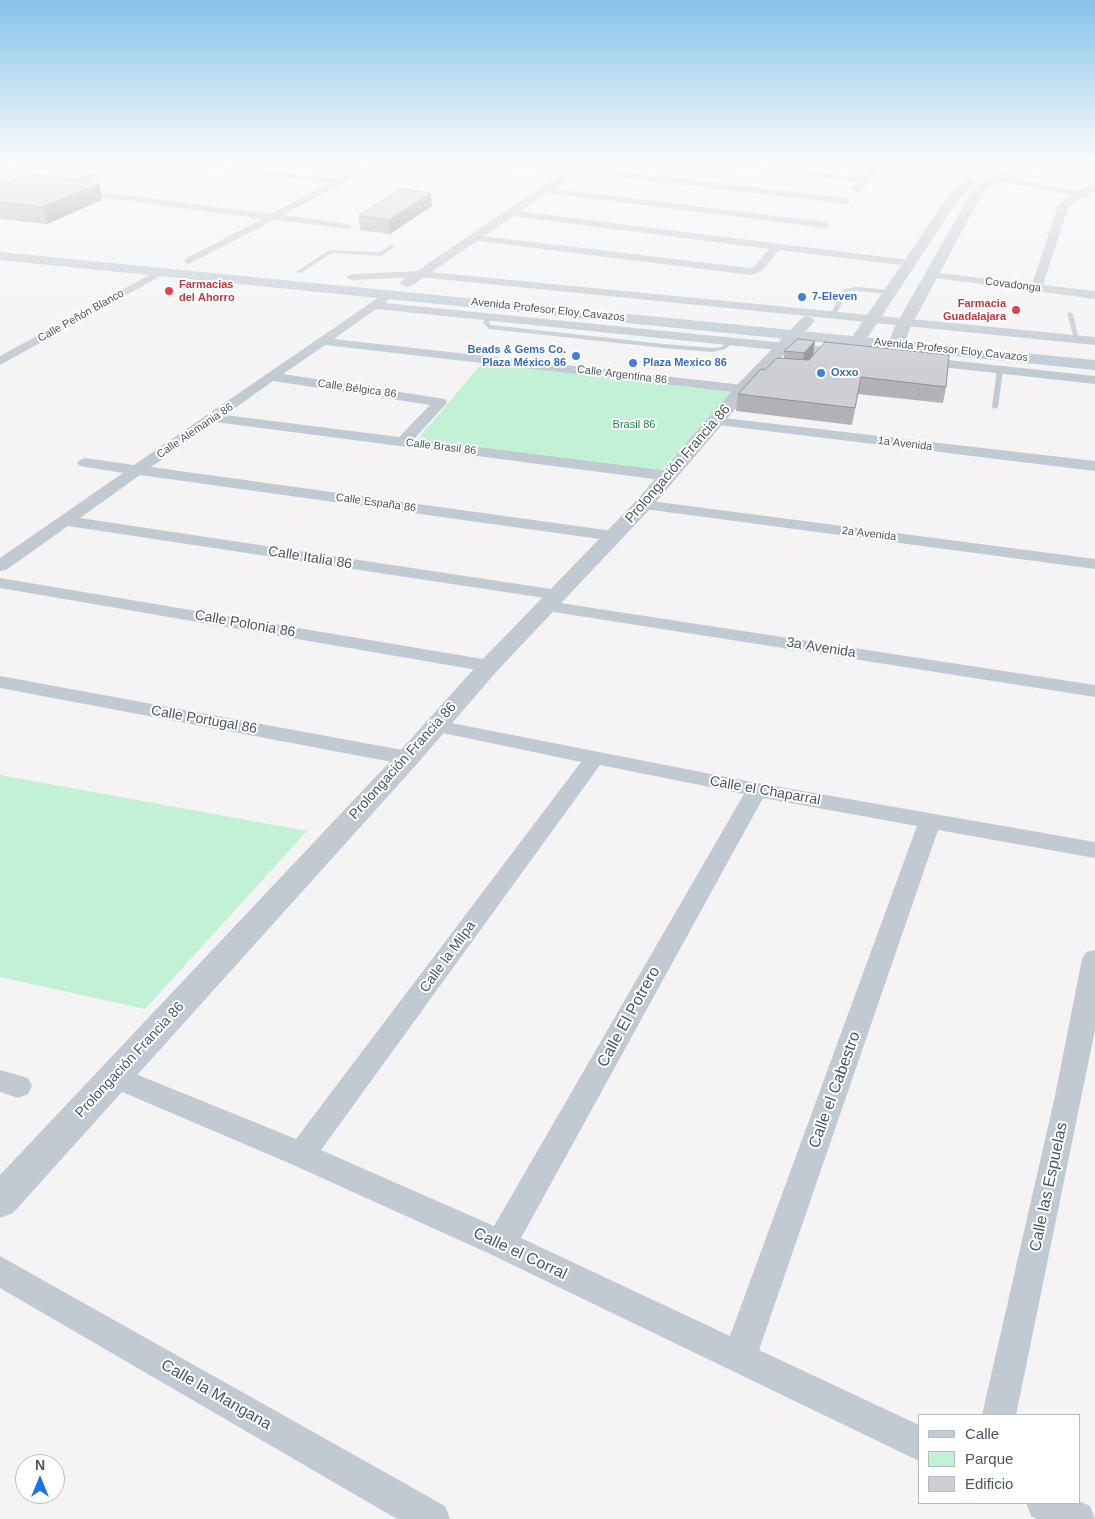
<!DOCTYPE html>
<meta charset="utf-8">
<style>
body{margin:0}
#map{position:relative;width:1095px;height:1519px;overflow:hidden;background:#f5f3f3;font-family:Helvetica,sans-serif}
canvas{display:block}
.legend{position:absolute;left:918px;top:1414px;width:162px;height:90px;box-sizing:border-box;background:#fff;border:1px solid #b7bbc0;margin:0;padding:6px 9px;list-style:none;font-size:15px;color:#4a5661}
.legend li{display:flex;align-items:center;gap:10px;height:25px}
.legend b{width:25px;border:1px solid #b7bbc0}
.north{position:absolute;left:15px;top:1454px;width:50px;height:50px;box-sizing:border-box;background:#fff;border:1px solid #b7bbc0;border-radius:50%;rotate:0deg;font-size:14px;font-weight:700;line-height:20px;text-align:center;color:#4a5661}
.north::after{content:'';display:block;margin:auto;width:18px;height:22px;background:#1a73e8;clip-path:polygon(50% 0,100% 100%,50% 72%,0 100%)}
</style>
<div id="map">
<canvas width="1095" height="1519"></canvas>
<ul class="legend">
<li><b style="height:6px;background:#c1cbd6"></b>Calle</li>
<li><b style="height:14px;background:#c3f1d5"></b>Parque</li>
<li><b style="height:14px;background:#cdcfd5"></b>Edificio</li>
</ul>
<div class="north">N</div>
</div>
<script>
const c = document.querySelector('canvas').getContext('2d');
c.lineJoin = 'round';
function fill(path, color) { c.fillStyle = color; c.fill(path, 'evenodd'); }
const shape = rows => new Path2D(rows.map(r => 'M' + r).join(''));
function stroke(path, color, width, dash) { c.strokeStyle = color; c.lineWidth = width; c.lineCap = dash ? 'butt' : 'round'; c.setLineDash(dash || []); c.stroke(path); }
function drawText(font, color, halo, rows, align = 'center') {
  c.font = font + ' Helvetica,sans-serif'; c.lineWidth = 4; c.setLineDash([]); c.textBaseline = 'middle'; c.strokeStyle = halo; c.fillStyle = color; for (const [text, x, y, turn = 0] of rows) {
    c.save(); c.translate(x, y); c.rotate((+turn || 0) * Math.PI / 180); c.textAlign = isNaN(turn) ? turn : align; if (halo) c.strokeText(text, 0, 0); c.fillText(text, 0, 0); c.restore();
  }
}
const green = shape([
 [483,362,733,391,660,473,416,441],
 [0,775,307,831,145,1009,0,977]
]);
const service = shape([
 [392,244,394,247,381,256,332,253,301,273,296,272,329,250,380,252,392,244],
 [857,287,890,290,893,292,890,294,857,291,848,291,836,315,831,316,830,315,844,289,857,287],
 [1070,312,1073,314,1079,340,1074,339,1067,314,1070,312],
 [489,314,492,316,489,323,491,325,664,344,713,348,721,347,731,340,736,341,725,349,713,352,664,348,489,329,483,323,486,316,489,314],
 [1000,368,1003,370,998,407,995,409,992,407,997,370,1000,368]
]);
const minor = shape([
 [22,161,35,161,0,177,0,171,22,161],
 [121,161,134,161,70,188,271,214,329,183,165,164,160,161,188,161,338,179,372,161,384,161,283,215,347,224,351,225,351,229,274,220,189,264,185,263,185,259,262,219,72,193,69,192,68,188,63,190,58,187,121,161],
 [466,161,496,161,572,169,576,166,846,198,851,201,846,204,575,172,571,175,471,164,466,161],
 [688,161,718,161,863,177,878,161,888,161,859,192,856,193,851,190,858,182,693,164,688,161],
 [998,176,1078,191,1095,184,1095,191,1089,193,1089,197,1081,197,1068,207,1043,285,1095,291,1095,299,928,277,928,273,932,272,1032,284,1058,206,1071,195,995,181,993,179,998,176],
 [0,178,39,183,44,186,39,189,0,184,0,178],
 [542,187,825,222,830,225,825,228,539,192,537,190,542,187],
 [509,210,909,260,915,263,909,266,779,250,762,271,751,275,470,240,469,238,474,235,750,268,754,267,769,249,505,215,504,213,509,210],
 [162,268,168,271,166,273,0,365,0,356,162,268],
 [419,271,1095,337,1095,345,419,277,352,280,346,277,352,274,419,271],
 [385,293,391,297,385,303,845,349,851,353,845,357,376,309,334,339,743,385,750,389,743,393,325,345,283,374,445,399,447,402,445,405,414,439,669,471,677,476,669,481,215,422,151,467,620,532,622,536,620,540,614,541,140,475,80,518,558,590,564,591,567,595,564,599,558,600,68,526,6,570,0,571,0,558,123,473,80,466,77,463,80,460,85,458,134,465,385,293],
 [273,381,430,405,399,437,225,415,273,381],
 [920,357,1095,376,1095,384,915,364,913,361,920,357],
 [715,417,1095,461,1095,471,710,424,708,421,715,417],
 [643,500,1095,559,1095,569,637,508,635,505,637,502,643,500],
 [0,578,489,660,496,662,499,666,496,670,489,672,0,588,0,578],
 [547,601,1095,685,1095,697,541,610,538,606,541,602,547,601],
 [0,676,408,751,416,753,419,758,416,763,408,765,0,688,0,676],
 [436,720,757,783,1095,842,1095,858,938,830,759,1350,919,1425,919,1461,490,1254,291,1164,106,1085,102,1077,106,1069,116,1066,296,1139,581,762,429,730,426,726,429,722,436,720],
 [600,765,744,794,494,1226,321,1150,600,765],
 [763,798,917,826,730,1336,521,1238,763,798],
 [1095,950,1095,1030,1016,1415,982,1415,1055,1096,1082,959,1086,952,1095,950],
 [0,1070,28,1078,32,1086,28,1094,18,1098,0,1092,0,1070],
 [0,1256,445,1506,450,1519,397,1519,0,1288,0,1256],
 [1079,1501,1090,1506,1095,1519,1037,1519,1031,1516,1026,1503,1079,1503,1079,1501]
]);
const tertiary = shape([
 [580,161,594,161,411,286,406,287,399,283,580,161],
 [1043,161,1062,161,994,184,982,194,909,330,905,344,897,349,891,347,889,344,893,330,973,189,986,180,1013,169,1043,161],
 [971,178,977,181,958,200,864,343,852,343,850,340,949,195,967,179,971,178],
 [807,316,812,318,815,321,812,324,749,393,650,509,497,671,417,764,13,1213,0,1218,0,1175,399,752,481,661,636,501,737,385,802,318,807,316]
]);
const secondary = shape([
 [0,252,1095,360,1095,370,0,260,0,252]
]);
const wall = shape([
 [202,161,225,161,220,163],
 [231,161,301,161,285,168],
 [0,187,102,200,47,224,0,219],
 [432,206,390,234,360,230,359,216],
 [815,341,813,355,946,387,943,403,858,394,852,425,736,411,738,394,765,370,784,358,784,351]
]);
const shadedWall = shape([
 [284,161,301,161,285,168],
 [99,183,102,200,47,224,43,207],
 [431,193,432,206,390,234,389,220],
 [815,341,813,356,802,369,804,353]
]);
const building = shape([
 [31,174,99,183,43,207,0,202,0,187,31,174],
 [400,189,431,193,389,220,359,216,400,189],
 [798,339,815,341,804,353,784,351,798,339],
 [825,342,949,355,946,387,861,377,855,408,738,394,761,369,765,370,777,358,809,360,825,342]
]);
const markers = [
 [169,291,5,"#e0444e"],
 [802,297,5,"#3f7fe0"],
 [1016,310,5,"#e0444e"],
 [576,356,5,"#3f7fe0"],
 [633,363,5,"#3f7fe0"],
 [821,373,5,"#3f7fe0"]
];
const farHealthnames = [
 ["Farmacias",179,285],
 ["del Ahorro",179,298],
 ["Farmacia",1006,304,"right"],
 ["Guadalajara",1006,317,"right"]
];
const farStreetnames = [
 ["Covadonga",1013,285,7],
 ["Avenida Profesor Eloy Cavazos",548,310,6],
 ["Calle Peñón Blanco",81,316,-29],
 ["Avenida Profesor Eloy Cavazos",951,350,6],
 ["Calle Argentina 86",622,375,7],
 ["Calle Bélgica 86",357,389,8],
 ["Calle Alemania 86",195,431,-34],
 ["1a Avenida",905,444,7],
 ["Calle Brasil 86",441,447,7],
 ["Calle España 86",376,503,8],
 ["2a Avenida",869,534,7]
];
const farShopnames = [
 ["7-Eleven",812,297],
 ["Beads & Gems Co.",566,350,"right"],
 ["Plaza México 86",566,363,"right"],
 ["Plaza Mexico 86",643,363],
 ["Oxxo",831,373]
];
const farParknames = [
 ["Brasil 86",634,425]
];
const streetNames = [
 ["Prolongación Francia 86",678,464,-49],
 ["Calle Italia 86",310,558,9],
 ["Calle Polonia 86",245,624,10],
 ["3a Avenida",821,648,9],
 ["Calle Portugal 86",204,720,10],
 ["Prolongación Francia 86",403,761,-48],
 ["Calle el Chaparral",765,791,10],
 ["Calle la Milpa",448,957,-54],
 ["Prolongación Francia 86",130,1060,-47]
];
const nearStreetnames = [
 ["Calle El Potrero",629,1017,-61],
 ["Calle el Cabestro",835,1090,-70],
 ["Calle las Espuelas",1049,1187,-78],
 ["Calle el Corral",520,1254,25],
 ["Calle la Mangana",216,1395,30]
];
fill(green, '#c3f1d5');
fill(service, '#c1cad2');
fill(minor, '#c1cad2');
fill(tertiary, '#c1cad2');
fill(secondary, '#c1cbd6');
fill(wall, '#b0b2b7');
fill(shadedWall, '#909195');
fill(building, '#cdcfd5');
stroke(building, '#909195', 1);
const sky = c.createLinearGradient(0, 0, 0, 374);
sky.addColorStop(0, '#85c3ea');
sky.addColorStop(0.43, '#fafafa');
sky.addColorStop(1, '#fafafa00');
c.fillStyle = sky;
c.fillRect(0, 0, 1095, 374);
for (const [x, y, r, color] of markers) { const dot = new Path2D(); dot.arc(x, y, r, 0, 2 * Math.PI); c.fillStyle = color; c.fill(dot); stroke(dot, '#fff', 2); }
drawText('bold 11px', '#be3a42', '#fff', farHealthnames, 'left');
drawText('11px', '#4a5661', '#fff', farStreetnames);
drawText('bold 11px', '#366cbe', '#fff', farShopnames, 'left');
drawText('11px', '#17864f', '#fff', farParknames);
drawText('14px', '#4a5661', '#fff', streetNames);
drawText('16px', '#4a5661', '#fff', nearStreetnames);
</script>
